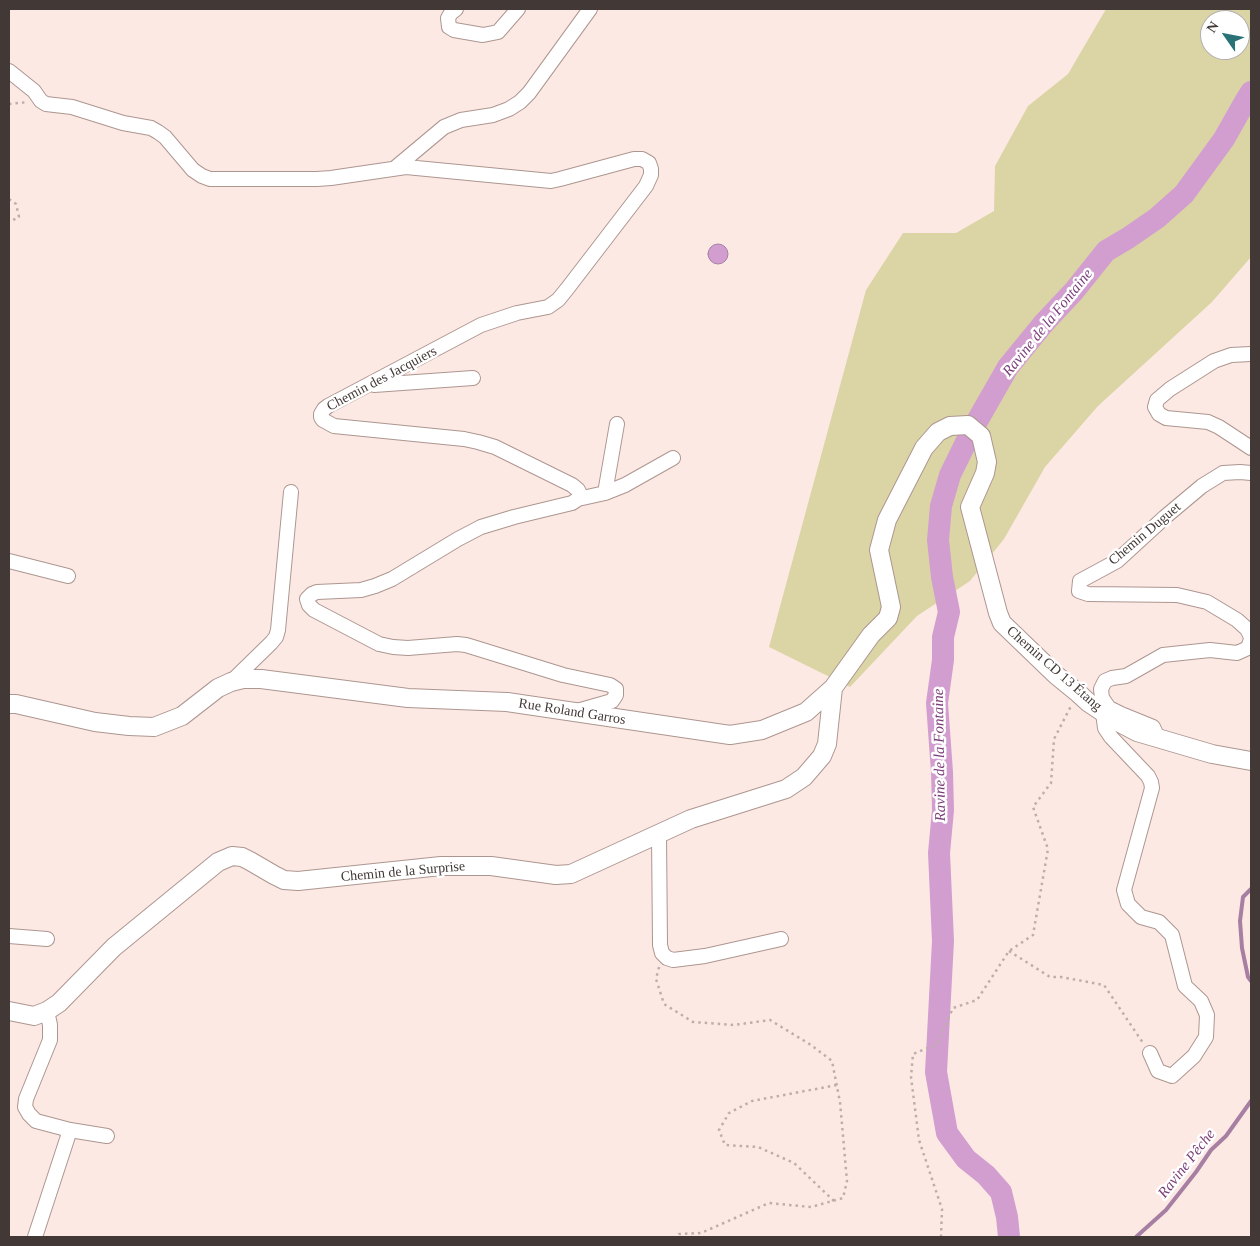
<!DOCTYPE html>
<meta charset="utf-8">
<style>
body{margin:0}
#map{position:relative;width:1260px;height:1246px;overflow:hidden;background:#fde9e4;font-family:Georgia,serif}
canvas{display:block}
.frame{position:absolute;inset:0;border:10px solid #423836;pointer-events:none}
.north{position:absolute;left:1200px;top:10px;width:50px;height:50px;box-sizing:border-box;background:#fff;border:1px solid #b3afaf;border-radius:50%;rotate:303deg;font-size:14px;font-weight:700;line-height:20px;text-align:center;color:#423836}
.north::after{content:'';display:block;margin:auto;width:18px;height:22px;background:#297378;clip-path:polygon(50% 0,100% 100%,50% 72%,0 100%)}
</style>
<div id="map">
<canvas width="1260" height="1246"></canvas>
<div class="frame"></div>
<div class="north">N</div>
</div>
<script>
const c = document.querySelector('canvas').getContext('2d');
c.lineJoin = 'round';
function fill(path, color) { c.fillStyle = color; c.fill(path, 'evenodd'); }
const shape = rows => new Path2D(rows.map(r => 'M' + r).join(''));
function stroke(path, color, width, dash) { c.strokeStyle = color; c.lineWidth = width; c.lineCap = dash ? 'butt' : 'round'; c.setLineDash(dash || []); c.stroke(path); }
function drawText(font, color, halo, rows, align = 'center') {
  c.font = font + ' Georgia,serif'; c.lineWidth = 5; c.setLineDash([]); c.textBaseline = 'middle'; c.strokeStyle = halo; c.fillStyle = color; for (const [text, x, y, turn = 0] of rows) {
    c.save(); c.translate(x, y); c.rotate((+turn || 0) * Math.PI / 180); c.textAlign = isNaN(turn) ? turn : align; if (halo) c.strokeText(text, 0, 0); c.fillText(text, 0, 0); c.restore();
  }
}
const green = shape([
 [1106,9,1251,9,1251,257,1212,302,1098,406,1045,467,1004,539,970,581,917,616,850,687,769,647,866,290,903,233,956,233,994,211,995,166,1028,106,1068,74],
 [1210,20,1240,20,1240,50,1210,50]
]);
const water = shape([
 '708 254a10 10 0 1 1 20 0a10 10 0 1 1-20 0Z'
]);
const stream = shape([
 [1251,889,1243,897,1240,921,1242,948,1248,977,1251,981],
 [1136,1237,1166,1210,1196,1172,1211,1150,1226,1136,1251,1101]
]);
const river = shape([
 [1009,1237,1007,1217,1001,1192,986,1175,966,1159,947,1133,936,1072,943,941,939,853,943,810,942,772,937,703,943,660,943,637,949,612,942,577,938,540,941,506,950,475,972,430,1008,367,1044,323,1074,291,1106,251,1128,238,1157,218,1184,194,1224,139,1246,100,1251,92]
]);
const path = shape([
 [9,104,28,102],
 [9,199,16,204,19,217,9,222],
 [1009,951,1050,977,1061,977,1104,985,1143,1043],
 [659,967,656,979,664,1004,693,1022,734,1025,770,1020,811,1045,832,1061,840,1102,847,1181,843,1198,811,1207,769,1203,701,1233,679,1234,677,1237],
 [834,1201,794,1163,758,1147,725,1145,719,1130,729,1113,752,1101,837,1085],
 [941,1237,942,1209,919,1140,911,1077,913,1054,937,1044,953,1008,977,1000,1009,951,1033,935,1048,849,1033,807,1051,783,1054,739,1071,706]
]);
const minor = shape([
 [456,9,451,13,448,18,449,27,454,30,483,35,498,32,518,9],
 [9,71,34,91,41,101,46,104,72,107,123,123,151,128,158,132,165,137,193,170,202,176,210,179,317,179,331,178,406,167,551,181,560,179,634,159,642,159,649,163,651,169,651,175,646,186,567,289,558,300,548,307,517,313,481,325,328,406,324,409,321,414,321,417,323,420,334,426,464,439,478,442,495,447,572,485,578,490,580,494,578,499,572,503,514,517,481,527,458,539,392,579,375,586,361,590,317,592,312,594,307,599,309,605,314,610,379,644,393,647,408,648,457,644,466,645,563,675,610,685,616,689,616,695,612,701,577,711],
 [395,168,444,127,461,120,493,115,509,109,520,102,529,93,590,9],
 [1251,354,1231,355,1214,361,1170,389,1157,400,1155,407,1159,414,1166,418,1208,422,1219,427,1251,448],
 [374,385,473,378],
 [1251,473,1240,472,1223,473,1202,486,1165,517,1117,561,1080,581,1079,591,1088,594,1177,595,1207,602,1237,620,1247,629,1251,637],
 [605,493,617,424],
 [578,499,605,493,625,485,673,458],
 [9,561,68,576],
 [231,682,271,643,276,637,278,630,291,492],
 [1103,713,1105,728,1111,737,1148,776,1151,782,1152,788,1124,890,1128,904,1141,917,1159,922,1172,935,1185,986,1201,1001,1207,1015,1206,1037,1194,1056,1172,1076,1158,1071,1150,1053],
 [1158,738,1153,727,1121,714,1109,708,1102,698,1101,689,1105,681,1112,678,1126,676,1163,655,1210,650,1237,653,1248,648,1251,639],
 [659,834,660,945,662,953,667,958,673,960,705,956,781,939],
 [9,936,47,939],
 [47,1011,50,1025,50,1040,26,1099,25,1107,29,1114,36,1121,70,1130,107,1136],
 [35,1237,70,1130]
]);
const major = shape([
 [9,704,16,704,95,722,129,726,154,727,182,716,218,688,231,682,243,679,261,679,408,698,507,702,730,735,762,730,806,712,833,688,871,635,888,618,891,607,879,550,887,520,924,448,938,432,950,426,968,425,981,436,987,462,985,473,970,507,998,613,1002,623,1056,675,1078,693,1089,703,1116,721,1137,732,1212,754,1251,761],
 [9,1011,34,1016,47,1011,59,1003,114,947,218,862,232,856,242,857,250,861,274,875,284,880,298,881,441,866,491,866,556,875,571,874,691,819,786,789,804,777,822,756,827,744,833,688]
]);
const streetNames = [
 ["Chemin des Jacquiers",382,379,-28],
 ["Chemin Duguet",1145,534,-40],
 ["Chemin CD 13 Étang",1054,669,41],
 ["Rue Roland Garros",572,712,9],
 ["Chemin de la Surprise",403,872,-5]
];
const waterNames = [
 ["Ravine de la Fontaine",1048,323,-51],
 ["Ravine de la Fontaine",940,755,-91],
 ["Ravine Pêche",1187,1164,-52]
];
fill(green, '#dbd5a5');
fill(water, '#d29ed0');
stroke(water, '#a77fa2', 1);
stroke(stream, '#a77fa2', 4);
stroke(river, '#d29ed0', 22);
stroke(minor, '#ad9690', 16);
stroke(major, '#ad9690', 20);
stroke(path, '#beaeaa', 2.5, [2.5, 4]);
stroke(minor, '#fff', 14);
stroke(major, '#fff', 18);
drawText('14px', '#423836', '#fff', streetNames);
drawText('italic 15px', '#7a3c79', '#fff', waterNames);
</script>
